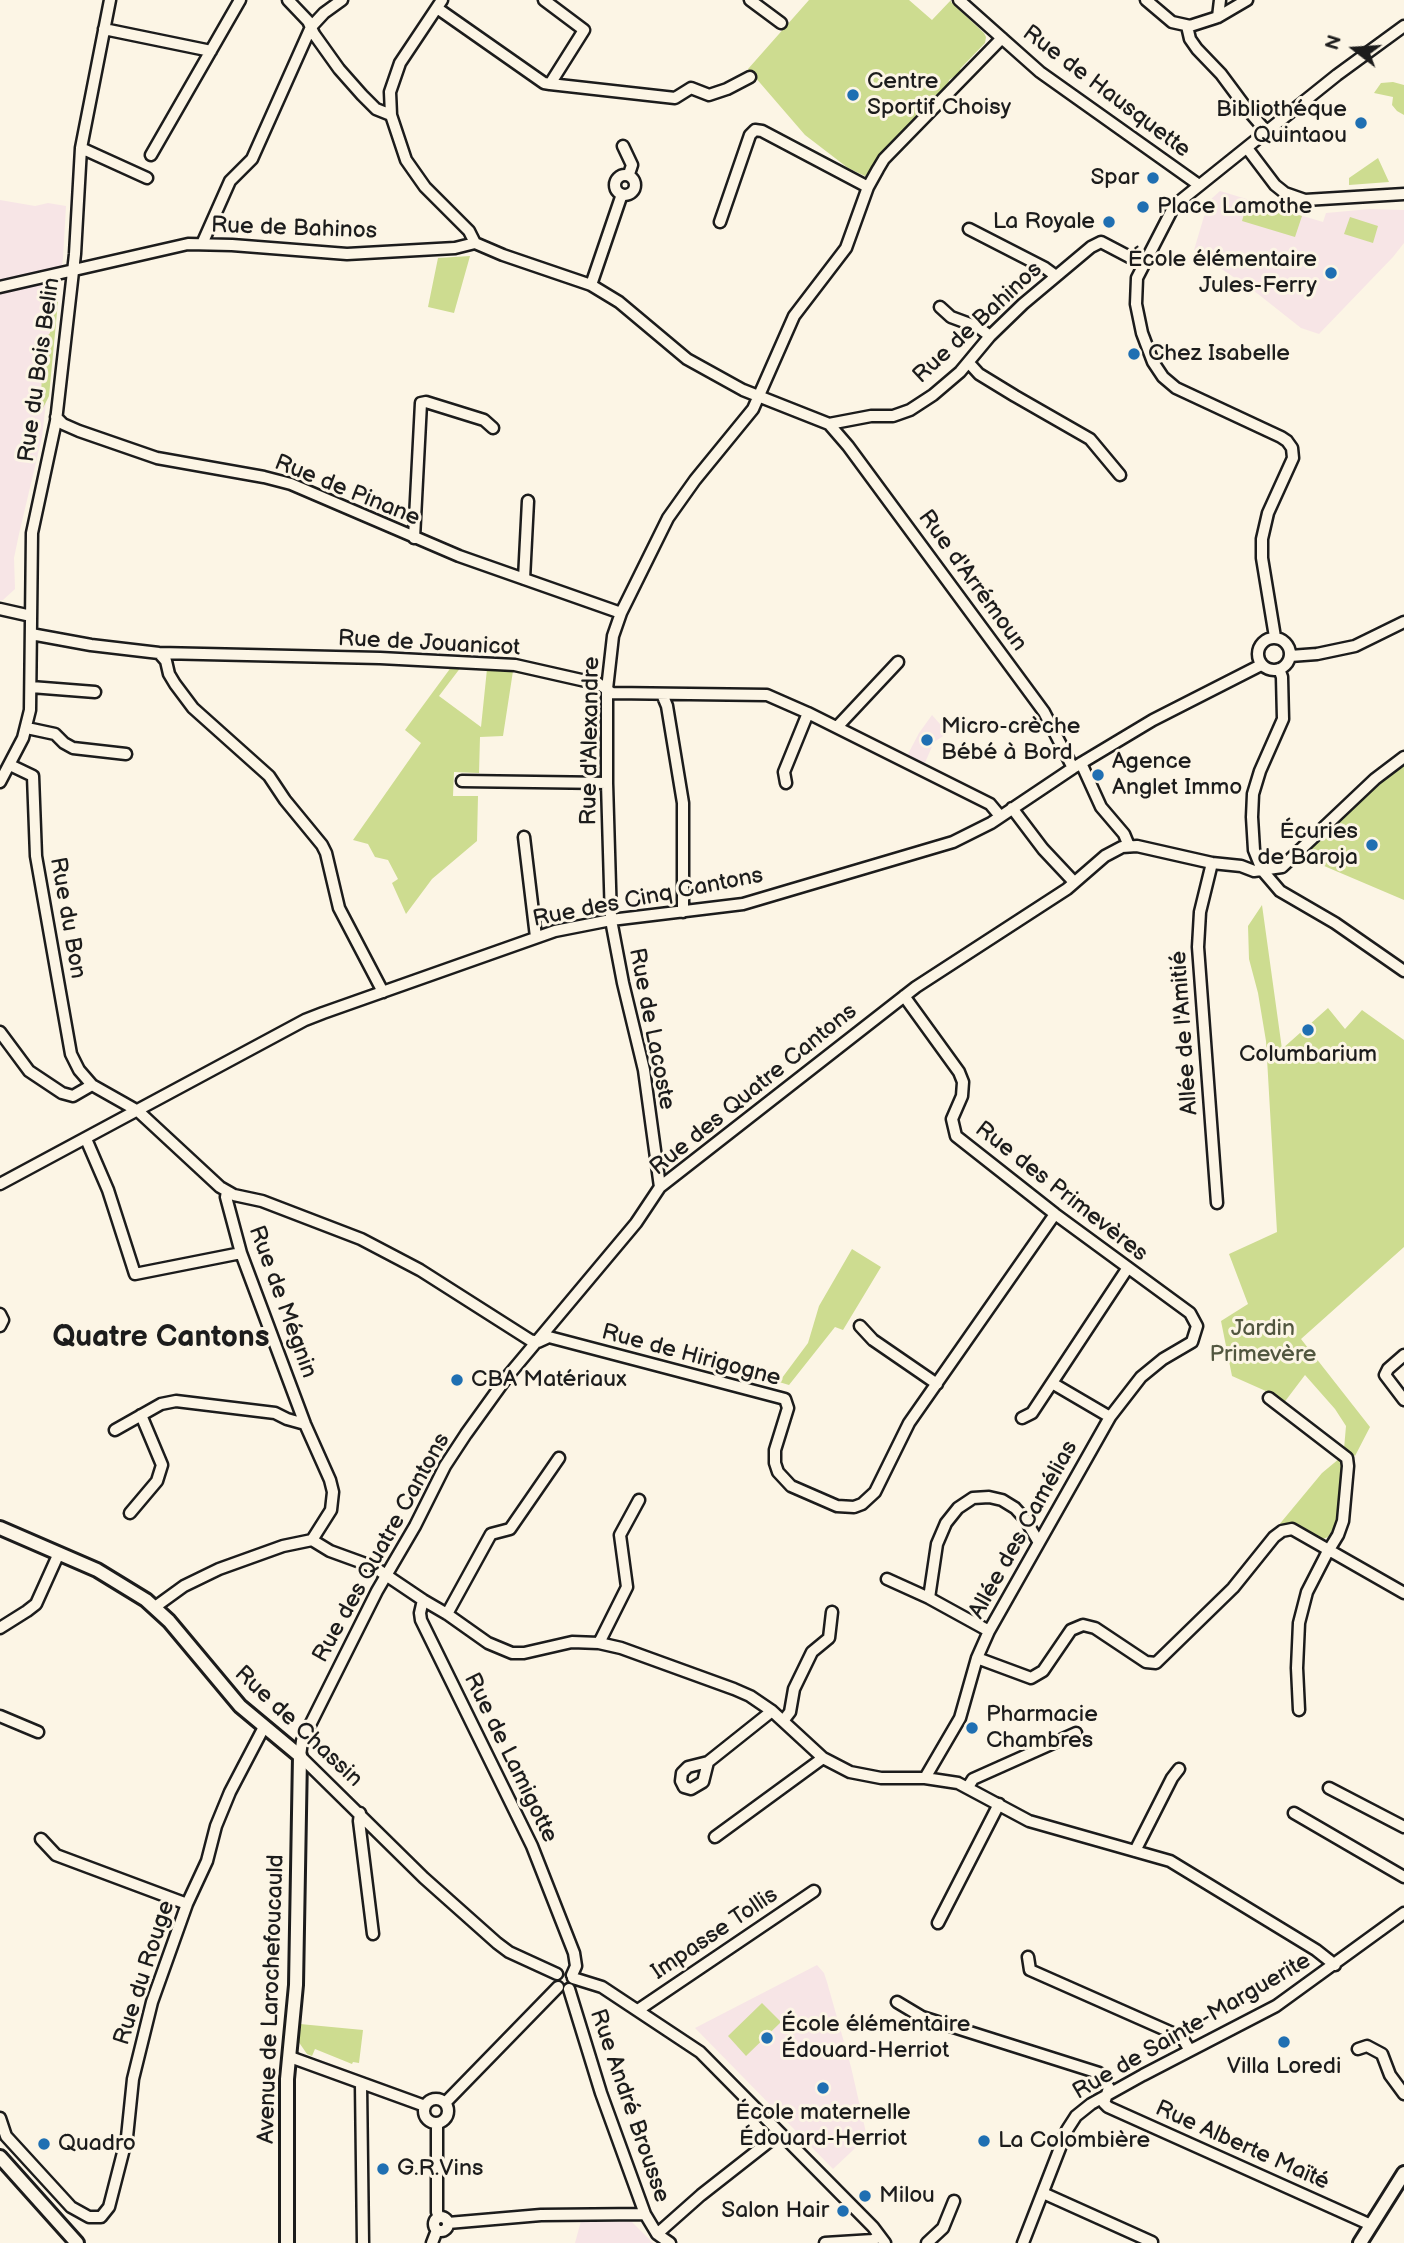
<!DOCTYPE html>
<meta charset="utf-8">
<style>
body{margin:0}
#map{position:relative;width:1404px;height:2243px;overflow:hidden;background:#fcf5e5;font-family:"Balsamiq Sans",sans-serif}
canvas{display:block}
.north{position:absolute;left:1320px;top:14px;width:70px;height:70px;-webkit-text-stroke:5px #fcf5e5;paint-order:stroke;rotate:287deg;font-size:19px;font-weight:700;line-height:28px;text-align:center;color:#1c1c1c}
.north::after{content:'';display:block;margin:auto;width:24px;height:32px;background:#1c1c1c;clip-path:polygon(50% 0,100% 100%,50% 72%,0 100%)}
</style>
<div id="map">
<canvas width="1404" height="2243"></canvas>
<div class="north">N</div>
</div>
<script>
const c = document.querySelector('canvas').getContext('2d');
c.lineJoin = 'round';
function fill(path, color) { c.fillStyle = color; c.fill(path, 'evenodd'); }
const shape = rows => new Path2D(rows.map(r => 'M' + r).join(''));
function stroke(path, color, width, dash) { c.strokeStyle = color; c.lineWidth = width; c.lineCap = dash ? 'butt' : 'round'; c.setLineDash(dash || []); c.stroke(path); }
function drawText(font, color, halo, rows, align = 'center') {
  c.font = font + ' "Balsamiq Sans",sans-serif'; c.lineWidth = 6; c.setLineDash([]); c.textBaseline = 'middle'; c.strokeStyle = halo; c.fillStyle = color; for (const [text, x, y, turn = 0] of rows) {
    c.save(); c.translate(x, y); c.rotate((+turn || 0) * Math.PI / 180); c.textAlign = isNaN(turn) ? turn : align; if (halo) c.strokeText(text, 0, 0); c.fillText(text, 0, 0); c.restore();
  }
}
const built = shape([
 [1220,191,1323,222,1326,213,1370,209,1404,210,1404,243,1393,257,1319,334,1301,328,1258,294,1194,250,1205,213,1200,209],
 [0,200,35,206,48,203,66,206,63,258,42,437,19,534,14,558,15,589,3,600,0,600],
 [932,715,948,733,934,742,924,765,907,756,919,733],
 [817,1965,824,1973,827,1982,851,2067,867,2137,833,2169,695,2028],
 [581,2221,632,2222,653,2243,575,2243]
]);
const green = shape([
 [809,0,909,0,932,20,951,0,951,2,984,33,986,37,985,43,960,69,962,71,949,80,948,85,926,105,928,107,879,155,867,177,848,168,805,135,748,69],
 [1393,82,1404,85,1404,115,1397,111,1392,105,1393,97,1374,93,1381,83],
 [1378,158,1389,182,1349,185,1349,178],
 [1248,200,1302,216,1295,237,1242,221],
 [1350,217,1378,226,1373,243,1344,234],
 [470,256,454,313,428,307,438,258],
 [50,286,55,291,58,302,49,396,43,408,38,409,37,403,40,403,45,343,42,342,50,333,53,314,54,303,49,295],
 [452,666,461,667,439,696,481,727,487,669,513,671,503,736,480,737,479,773,454,772,453,796,478,796,477,841,432,879,406,914,392,883,398,879,388,860,375,857,368,844,353,840,421,743,405,730],
 [1404,761,1404,900,1303,857,1392,768],
 [1262,905,1282,1049,1328,1008,1345,1029,1362,1010,1404,1040,1404,1247,1301,1339,1370,1427,1355,1456,1344,1449,1346,1426,1335,1409,1305,1375,1283,1404,1268,1392,1232,1376,1221,1321,1248,1304,1229,1254,1277,1232,1266,1041,1258,993,1249,959,1248,926],
 [852,1249,881,1267,843,1330,835,1327,789,1385,779,1382,808,1343,819,1306],
 [1340,1458,1343,1473,1338,1515,1334,1527,1328,1537,1323,1539,1292,1522,1278,1526,1322,1473],
 [762,2003,781,2022,746,2056,728,2036],
 [300,2024,363,2030,359,2063,353,2062,352,2064,315,2049,312,2056,307,2054,298,2041]
]);
const minor = shape([
 [288,0,308,21,314,34,339,69,362,95,376,109,391,115],
 [442,0,400,63,390,92,391,115,406,160,425,187,469,231,475,243],
 [544,0,584,30,550,84],
 [750,0,781,23],
 [959,0,1040,72,1199,185],
 [1146,0,1172,22,1190,26,1218,17,1247,0],
 [437,8,544,83,550,84,675,98,691,88,709,95,727,89,750,77],
 [1218,17,1220,0],
 [1187,26,1190,39,1197,49,1221,74,1247,109,1266,131],
 [104,29,211,51],
 [623,146,632,165,629,174],
 [81,148,147,178],
 [1247,148,1275,185,1285,193,1305,200,1404,194],
 [151,155,240,0],
 '615 185a10 10 0 1 1 20 0a10 10 0 1 1-20 0Z',
 [720,222,750,135,755,130,762,131,868,187],
 [969,229,1045,268,1056,276],
 [202,244,230,181,252,159,311,27,324,13,342,0],
 [591,285,621,197],
 [0,287,188,244,232,245,347,254,455,248,475,243,503,255,591,285,619,302,687,359,743,390,829,424,871,416,893,416,910,410,933,395,960,372,990,336,1023,304,1091,247,1101,242,1143,264],
 [940,307,951,317,978,327,990,336],
 [969,363,979,374,1015,396,1090,439,1120,475],
 [56,417,63,424,79,431,157,458,264,477,291,484,459,556,621,613],
 [829,424,848,446,1044,712,1073,768],
 [414,538,421,403,426,402,484,420,493,428],
 [524,579,528,501],
 [0,609,31,616],
 [31,634,91,645,159,653,380,658,515,665,599,684,612,693,767,695,808,713,990,804,1000,816],
 [1275,637,1262,558,1262,539,1268,513,1293,458,1292,448,1287,441,1281,437,1176,388,1163,377,1153,362,1142,333,1136,304,1137,278,1173,208,1180,201,1337,75,1404,26],
 '1258 654a16 16 0 1 1 32 0a16 16 0 1 1-32 0Z',
 [159,653,166,661,169,674,175,684,193,708,269,776,285,800,322,845,326,853,339,908,383,992],
 [1290,656,1317,654,1355,646,1404,622],
 [1279,669,1282,677,1283,719,1260,771,1253,794,1252,817,1254,850,1262,870,1280,891,1335,923,1404,971],
 [31,687,95,692],
 [662,694,667,706,683,803,683,912],
 [837,727,898,662],
 [27,728,55,734,64,743,73,748,126,754],
 [1081,763,1101,807,1124,834,1129,846],
 [10,765,33,776,36,856,71,1054,79,1070,92,1085],
 [462,781,607,783],
 [0,782,23,738,30,710,32,533,56,421,75,254,81,148,110,0],
 [786,783,784,772,808,713],
 [1012,808,1043,849,1074,882],
 [524,837,536,937],
 [1212,863,1200,912,1198,947,1217,1203],
 [904,996,959,1072,963,1082,962,1096,952,1119,956,1136,1055,1214,1190,1313,1197,1326,1192,1342,1163,1359,1141,1377,1110,1417,989,1631,977,1658,960,1718,925,1778],
 [0,1032,29,1071,62,1093,73,1096,92,1085,138,1111,220,1187,234,1195,262,1201,361,1239,420,1270,530,1340,538,1342,549,1337,785,1399,788,1408,775,1450,775,1463,778,1472,791,1486,837,1506,854,1507,862,1504,875,1492,909,1423,1055,1214],
 [86,1139,108,1190,135,1274,241,1253],
 [0,1184,305,1020,323,1013,555,931,611,920,743,904,953,842,991,823,1073,768,1153,720,1261,665],
 [660,1187,644,1070,623,983,611,920,607,783,607,689,613,636,621,613,668,518,695,480,753,409,794,316,846,248,868,187,878,169,884,159,1002,38],
 [227,1191,226,1197,241,1253,305,1424,330,1480,333,1492,331,1510,312,1540],
 [0,1314,3,1320,0,1326],
 [860,1326,873,1340,937,1384],
 [1404,1355,1388,1369,1385,1375,1404,1400],
 [1052,1383,1110,1417],
 [1269,1398,1347,1458,1348,1466,1343,1521,1338,1535,1327,1553,1307,1592,1299,1623,1297,1668,1299,1710],
 [1022,1418,1032,1413,1127,1269],
 [115,1430,161,1404,176,1401,275,1413,287,1419,305,1424],
 [130,1513,157,1481,162,1465,141,1415],
 [887,1579,929,1598,989,1631],
 [929,1598,937,1544,946,1523,958,1508,973,1498,989,1497,1002,1500,1015,1508,1025,1519,1038,1541],
 [423,1600,447,1614,488,1643,512,1653,524,1653,572,1642,599,1643,621,1648,734,1689,750,1696,772,1711,823,1758,850,1772,881,1778,925,1778,958,1783,1029,1821,1170,1861,1316,1950,1335,1965],
 [155,1607,184,1586,219,1569,283,1546,312,1540,330,1551,374,1567,423,1600,420,1613,421,1620,532,1846,574,1953,576,1966,572,1975],
 [447,1614,491,1534,510,1529,559,1458],
 [0,1628,27,1611,36,1604,59,1553],
 [599,1643,627,1587,620,1535,639,1500],
 [977,1658,1031,1678,1043,1671,1071,1630,1083,1625,1095,1628,1146,1662,1156,1663,1233,1588,1274,1537,1282,1531,1292,1529,1404,1593],
 [0,1716,38,1732],
 [783,1721,790,1712,794,1689,812,1652,829,1638,832,1612],
 [708,1762,703,1782,691,1789,684,1787,681,1781,682,1773,688,1767,708,1762,772,1711],
 [968,1787,973,1779,1076,1733],
 [1329,1788,1404,1827],
 [360,1813,359,1821,373,1934],
 [1294,1813,1404,1877],
 [715,1837,823,1758],
 [41,1839,56,1855,187,1904],
 [1135,1851,1172,1778,1179,1769],
 [938,1923,999,1804],
 [1028,1957,1030,1970,1177,2035,1183,2039,1189,2049],
 [557,1974,509,1952,497,1943,424,1878,300,1756,302,1741,377,1591,415,1526,445,1466,466,1434,507,1377,636,1223,660,1187,916,987,1067,889,1105,856,1122,847,1137,846,1212,863,1241,866,1254,871,1282,867,1375,779,1404,757],
 [573,1978,602,1987,700,2052,873,2227,885,2243],
 [569,1989,601,2093,645,2214,657,2234,670,2243],
 [897,2002,922,2017,1099,2073,1109,2088,1104,2103,1108,2107,1371,2225],
 [638,2010,814,1891],
 [1358,2049,1367,2046,1382,2054,1390,2075,1404,2094],
 [290,2057,425,2106],
 [361,2084,363,2243],
 '424 2111a12 12 0 1 1 24 0a12 12 0 1 1-24 0Z',
 [445,2103,558,1987],
 [0,2118,6,2136,71,2207,89,2217,101,2217,109,2207,127,2137,133,2079,152,2002,187,1904,207,1861,216,1826,230,1792,264,1727],
 [437,2123,437,2212,439,2217],
 [1043,2193,1152,2242],
 '434 2224a7 7 0 1 1 14 0a7 7 0 1 1-14 0Z',
 [448,2223,541,2215,645,2214],
 [657,2234,701,2195,780,2133],
 [432,2243,437,2230],
 [825,2243,873,2240,879,2236],
 [927,2243,943,2228,954,2201],
 [1023,2243,1067,2130,1076,2116,1091,2104,1143,2075,1276,2006,1404,1913]
]);
const major = shape([
 [0,1528,97,1570,146,1600,169,1621,240,1706,300,1756,296,1985,287,2079,287,2243],
 [0,2157,77,2243],
 [1360,2243,1404,2173]
]);
const markers = [
 [853,95,7,"#1f6fb2"],
 [1361,123,7,"#1f6fb2"],
 [1153,178,7,"#1f6fb2"],
 [1143,207,7,"#1f6fb2"],
 [1109,222,7,"#1f6fb2"],
 [1331,273,7,"#1f6fb2"],
 [1134,354,7,"#1f6fb2"],
 [927,740,7,"#1f6fb2"],
 [1098,775,7,"#1f6fb2"],
 [1372,845,7,"#1f6fb2"],
 [1308,1030,7,"#1f6fb2"],
 [457,1380,7,"#1f6fb2"],
 [972,1728,7,"#1f6fb2"],
 [767,2038,7,"#1f6fb2"],
 [1284,2042,7,"#1f6fb2"],
 [823,2088,7,"#1f6fb2"],
 [984,2141,7,"#1f6fb2"],
 [44,2144,7,"#1f6fb2"],
 [383,2169,7,"#1f6fb2"],
 [865,2196,7,"#1f6fb2"],
 [843,2211,7,"#1f6fb2"]
];
const poiNames = [
 ["Centre",867,82],
 ["Sportif Choisy",867,108],
 ["Bibliothéque",1347,110,"right"],
 ["Quintaou",1347,136,"right"],
 ["Spar",1139,178,"right"],
 ["Place Lamothe",1157,207],
 ["La Royale",1095,222,"right"],
 ["École élémentaire",1317,260,"right"],
 ["Jules-Ferry",1317,286,"right"],
 ["Chez Isabelle",1148,354],
 ["Micro-crèche",941,727],
 ["Bébé à Bord",941,753],
 ["Agence",1112,762],
 ["Anglet Immo",1112,788],
 ["Écuries",1358,832,"right"],
 ["de Baroja",1358,858,"right"],
 ["Columbarium",1308,1055,"center"],
 ["CBA Matériaux",471,1380],
 ["Pharmacie",986,1715],
 ["Chambres",986,1741],
 ["École élémentaire",781,2025],
 ["Édouard-Herriot",781,2051],
 ["Villa Loredi",1284,2067,"center"],
 ["École maternelle",823,2113,"center"],
 ["Édouard-Herriot",823,2139,"center"],
 ["La Colombière",998,2141],
 ["Quadro",58,2144],
 ["G.R.Vins",397,2169],
 ["Milou",879,2196],
 ["Salon Hair",829,2211,"right"]
];
const streetNames = [
 ["Rue de Hausquette",1106,92,37],
 ["Rue de Bahinos",294,229,2],
 ["Rue de Bahinos",978,323,-43],
 ["Rue du Bois Belin",40,370,-82],
 ["Rue de Pinane",347,491,22],
 ["Rue d'Arrémoun",972,581,54],
 ["Rue de Jouanicot",429,644,3],
 ["Rue d'Alexandre",591,741,-89],
 ["Rue des Cinq Cantons",648,898,-11],
 ["Rue du Bon",67,918,80],
 ["Rue de Lacoste",651,1029,79],
 ["Allée de l'Amitié",1185,1033,-94],
 ["Rue des Quatre Cantons",754,1090,-39],
 ["Rue des Primevères",1061,1192,38],
 ["Rue de Mégnin",282,1302,70],
 ["Rue de Hirigogne",691,1356,15],
 ["Allée des Camélias",1024,1530,-61],
 ["Rue des Quatre Cantons",382,1548,-61],
 ["Rue de Chassin",298,1727,43],
 ["Rue de Lamigotte",510,1758,64],
 ["Impasse Tollis",715,1934,-34],
 ["Rue du Rouge",145,1973,-72],
 ["Avenue de Larochefoucauld",272,1999,-88],
 ["Rue de Sainte-Marguerite",1192,2027,-30],
 ["Rue André Brousse",629,2106,71],
 ["Rue Alberte Maïté",1242,2146,24]
];
const parkNames = [
 ["Jardin",1263,1329],
 ["Primevère",1263,1355]
];
const districtNames = [
 ["Quatre Cantons",161,1338]
];
fill(built, '#f7e5e6');
fill(green, '#cddc90');
stroke(minor, '#1c1c1c', 15);
stroke(major, '#1c1c1c', 18);
stroke(minor, '#fcf5e5', 10);
stroke(major, '#fcf5e5', 12);
for (const [x, y, r, color] of markers) { const dot = new Path2D(); dot.arc(x, y, r, 0, 2 * Math.PI); c.fillStyle = color; c.fill(dot); stroke(dot, '#fcf5e5', 2.5); }
drawText('23px', '#1c1c1c', '#fcf5e5', poiNames, 'left');
drawText('23px', '#1c1c1c', '#fcf5e5', streetNames);
drawText('23px', '#51563f', '#fcf5e5', parkNames);
drawText('bold 30px', '#1c1c1c', '#fcf5e5', districtNames);
</script>
